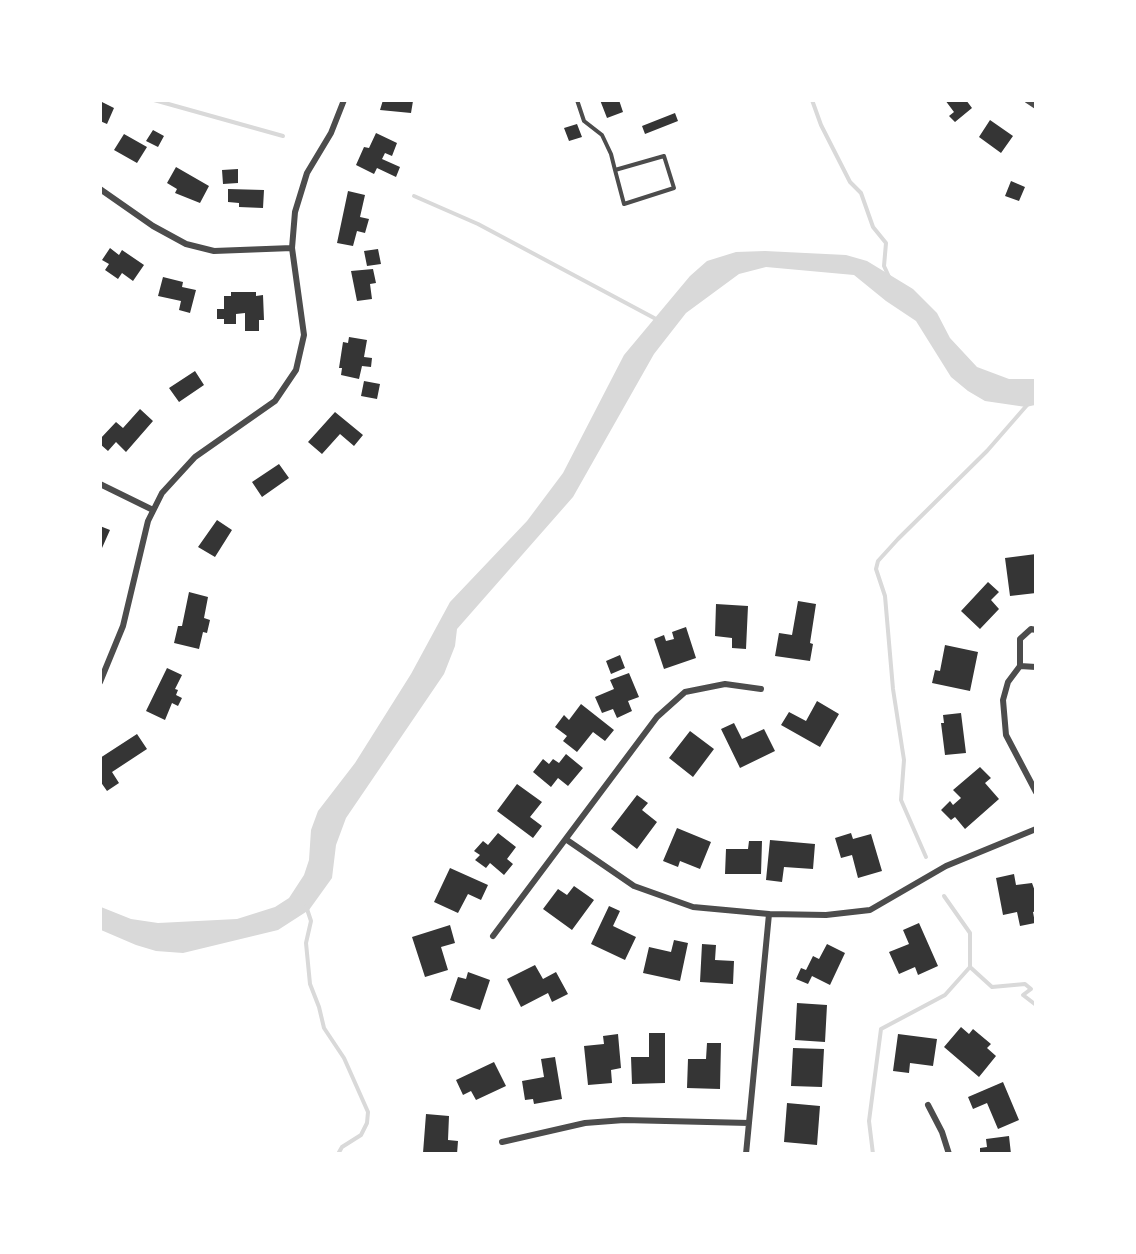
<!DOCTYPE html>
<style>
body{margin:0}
#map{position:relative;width:1136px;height:1254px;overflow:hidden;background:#fff;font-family:"Public Sans",sans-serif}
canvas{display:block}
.frame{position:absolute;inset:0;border:102px solid #fff;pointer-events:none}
</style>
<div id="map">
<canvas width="1136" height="1254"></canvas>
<div class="frame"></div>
</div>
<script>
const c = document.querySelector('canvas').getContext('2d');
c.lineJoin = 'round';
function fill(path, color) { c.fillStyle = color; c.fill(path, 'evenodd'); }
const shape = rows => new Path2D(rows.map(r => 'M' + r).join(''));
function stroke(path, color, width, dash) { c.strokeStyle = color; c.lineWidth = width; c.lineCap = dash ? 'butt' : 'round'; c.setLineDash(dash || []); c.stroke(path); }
const water = shape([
 [765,251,846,255,867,261,913,289,937,313,950,338,977,367,1009,379,1035,379,1035,405,1026,407,985,401,968,391,951,377,916,321,886,301,854,275,766,267,739,274,686,313,654,354,573,497,457,629,455,646,444,674,346,818,336,845,332,878,309,910,278,930,183,953,156,951,136,945,101,930,101,907,131,919,158,923,237,919,275,907,289,898,304,875,309,860,311,830,318,811,355,763,411,674,450,602,527,521,563,473,624,355,690,276,707,261,736,252]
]);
const stream = shape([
 [154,100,283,136],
 [812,100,821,125,850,182,861,193,873,227,886,243,884,266,890,279],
 [414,196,478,224,656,319],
 [926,857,901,800,904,760,893,689,885,596,876,569,878,561,898,539,987,451,1028,404],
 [306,906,311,921,306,943,310,984,319,1007,324,1028,344,1058,368,1112,367,1123,361,1135,342,1147,338,1154],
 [970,967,992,987,1025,984,1031,989,1023,995,1036,1005],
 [873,1154,869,1121,881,1029,945,995,970,967,970,933,944,896]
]);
const building = shape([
 [383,100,413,101,411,113,380,110],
 [600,100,619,100,623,112,607,118],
 [945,100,966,100,972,108,955,122,949,116,954,112],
 [102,102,114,108,107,124,100,121],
 [675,113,678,121,645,134,642,126],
 [990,120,1013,136,1001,153,979,137],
 [577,124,582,137,569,141,564,128],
 [153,130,164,136,158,147,146,141],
 [376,133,397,143,392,156,385,153,382,159,400,167,396,177,377,168,374,174,356,165,364,147,369,148],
 [124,134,147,147,137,163,114,150],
 [176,167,209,186,200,203,175,193,177,189,167,183],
 [238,169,238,183,223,184,222,170],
 [1011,181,1025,187,1019,201,1005,196],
 [228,189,264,190,263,208,239,207,239,203,228,202],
 [348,191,365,195,360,217,369,219,365,233,357,231,353,246,337,243],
 [110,248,119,255,122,250,144,265,133,281,122,273,118,279,105,270,109,264,102,260],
 [378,249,381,264,367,266,364,251],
 [373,269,376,283,370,284,372,299,357,301,351,271],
 [163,277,183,282,182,287,196,290,190,313,179,310,181,301,158,296],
 [231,292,256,292,256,296,263,295,264,320,259,320,259,331,245,331,245,313,236,314,236,324,224,324,224,319,217,319,217,309,224,309,224,296,231,296],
 [349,337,367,340,364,357,372,358,371,367,362,366,359,379,341,375,342,368,339,368,343,342,348,343],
 [195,371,204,385,179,402,169,388],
 [364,381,380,384,377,399,361,396],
 [140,409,153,421,126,452,116,442,108,451,100,444,100,439,116,422,123,428],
 [335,412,363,435,354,446,340,434,322,454,308,442],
 [279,464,289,478,262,497,252,482],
 [217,520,232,530,215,557,198,547],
 [100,526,110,530,102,548,100,547],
 [1036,554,1036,593,1010,596,1005,558],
 [988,582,999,592,991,600,999,609,980,629,961,611],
 [189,592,208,597,204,618,210,620,207,633,203,632,199,649,174,643,178,626,182,626],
 [798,601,816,604,810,643,813,644,810,661,775,656,779,633,792,635],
 [716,604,748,606,746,649,732,648,732,638,715,636],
 [686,627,696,658,664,669,654,639,664,635,666,641,674,639,672,632],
 [945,645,978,652,970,691,932,683,935,670,940,671],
 [620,655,625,668,611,674,606,661],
 [167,668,182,675,175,689,178,690,176,695,182,698,178,706,172,703,165,720,146,711],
 [629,673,639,697,628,701,632,711,617,718,613,709,602,713,595,697,614,689,610,680],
 [817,701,839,714,820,747,781,725,789,712,806,721],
 [581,704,614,730,605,741,593,732,577,752,563,741,567,736,555,727,564,715,569,720],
 [961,713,966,753,945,755,941,723,944,723,943,715],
 [734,723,742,739,764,729,775,751,740,768,721,729],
 [690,731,714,749,693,777,669,758],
 [137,734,147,749,112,772,119,783,107,791,100,781,100,758],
 [566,754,583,768,568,786,558,778,551,787,533,772,543,759,549,764,553,759,559,763],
 [980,767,991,778,985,783,999,799,965,829,955,817,951,820,941,810,950,801,953,805,961,798,953,790],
 [517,784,542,802,530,817,542,826,533,838,497,811],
 [637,795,648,803,642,810,657,822,637,849,611,829],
 [677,828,711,842,700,869,680,861,678,867,663,861],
 [498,833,516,847,507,859,513,864,504,875,490,863,486,868,475,860,480,855,474,851,483,841,488,845],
 [851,833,853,839,871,834,882,871,858,878,852,855,841,858,835,838],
 [770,840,815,844,813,869,784,867,782,882,766,880],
 [749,841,762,841,761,874,725,874,726,849,748,849],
 [450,868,488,885,481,900,468,894,458,913,434,902],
 [1014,874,1016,885,1032,883,1036,894,1036,911,1033,912,1035,923,1020,926,1017,912,1003,915,996,878],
 [574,886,594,900,572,930,543,909,558,889,567,895],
 [609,906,620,911,613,926,636,937,625,960,591,944],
 [919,923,938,966,918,975,915,967,899,974,889,952,909,944,903,930],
 [450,925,455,943,441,947,448,970,425,977,412,937],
 [674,940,688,943,680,981,643,973,649,947,671,952],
 [702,944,716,945,715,960,734,961,733,984,700,982],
 [827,944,845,953,830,985,812,976,808,984,796,979,801,968,806,970,813,956,819,959],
 [535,965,543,979,556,972,568,994,552,1002,548,993,521,1007,507,979],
 [468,972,490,980,480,1010,450,1000,458,977,466,979],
 [797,1003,827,1005,825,1042,795,1040],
 [961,1027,969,1034,973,1029,991,1044,987,1048,996,1056,979,1077,944,1047],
 [649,1033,665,1033,665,1083,632,1084,631,1057,649,1057],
 [618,1034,621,1068,611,1070,612,1083,588,1085,584,1046,604,1044,603,1036],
 [898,1034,937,1039,933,1066,910,1063,909,1073,893,1071],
 [707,1043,721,1043,720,1089,687,1088,688,1059,706,1059],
 [793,1048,824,1049,822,1087,791,1086],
 [555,1057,562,1099,534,1104,533,1099,525,1100,522,1081,544,1077,541,1059],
 [494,1062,506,1086,476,1100,471,1091,463,1095,456,1080],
 [1003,1082,1019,1120,998,1129,987,1103,973,1109,968,1097],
 [787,1103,820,1106,817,1145,784,1142],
 [426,1114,449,1116,448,1140,458,1141,457,1154,423,1153],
 [1009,1136,1011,1154,980,1154,980,1148,987,1147,986,1139]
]);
const service = shape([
 [577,100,584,121,602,135,611,154,615,170,624,204,674,188,664,156,615,170]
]);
const minor = shape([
 [1027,100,1036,106],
 [100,189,153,226,186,244,214,251,292,248],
 [100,484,153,510],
 [1036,630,1031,629,1020,639,1020,666,1008,682,1003,700,1006,735,1036,792],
 [1020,666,1036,667],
 [100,682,123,626,148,521,162,493,195,457,275,401,296,370,304,335,292,248,295,212,307,173,331,133,344,100],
 [567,840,634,886,693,907,769,914,826,915,870,910,946,866,1036,829],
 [493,936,657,717,685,692,725,684,761,689],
 [928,1105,942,1132,949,1154],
 [502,1142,585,1123,624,1120,749,1123],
 [746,1154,769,914]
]);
fill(water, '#d9d9d9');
stroke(stream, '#d9d9d9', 4);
fill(building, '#353535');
stroke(service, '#4c4c4c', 4);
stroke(minor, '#4c4c4c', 6);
</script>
